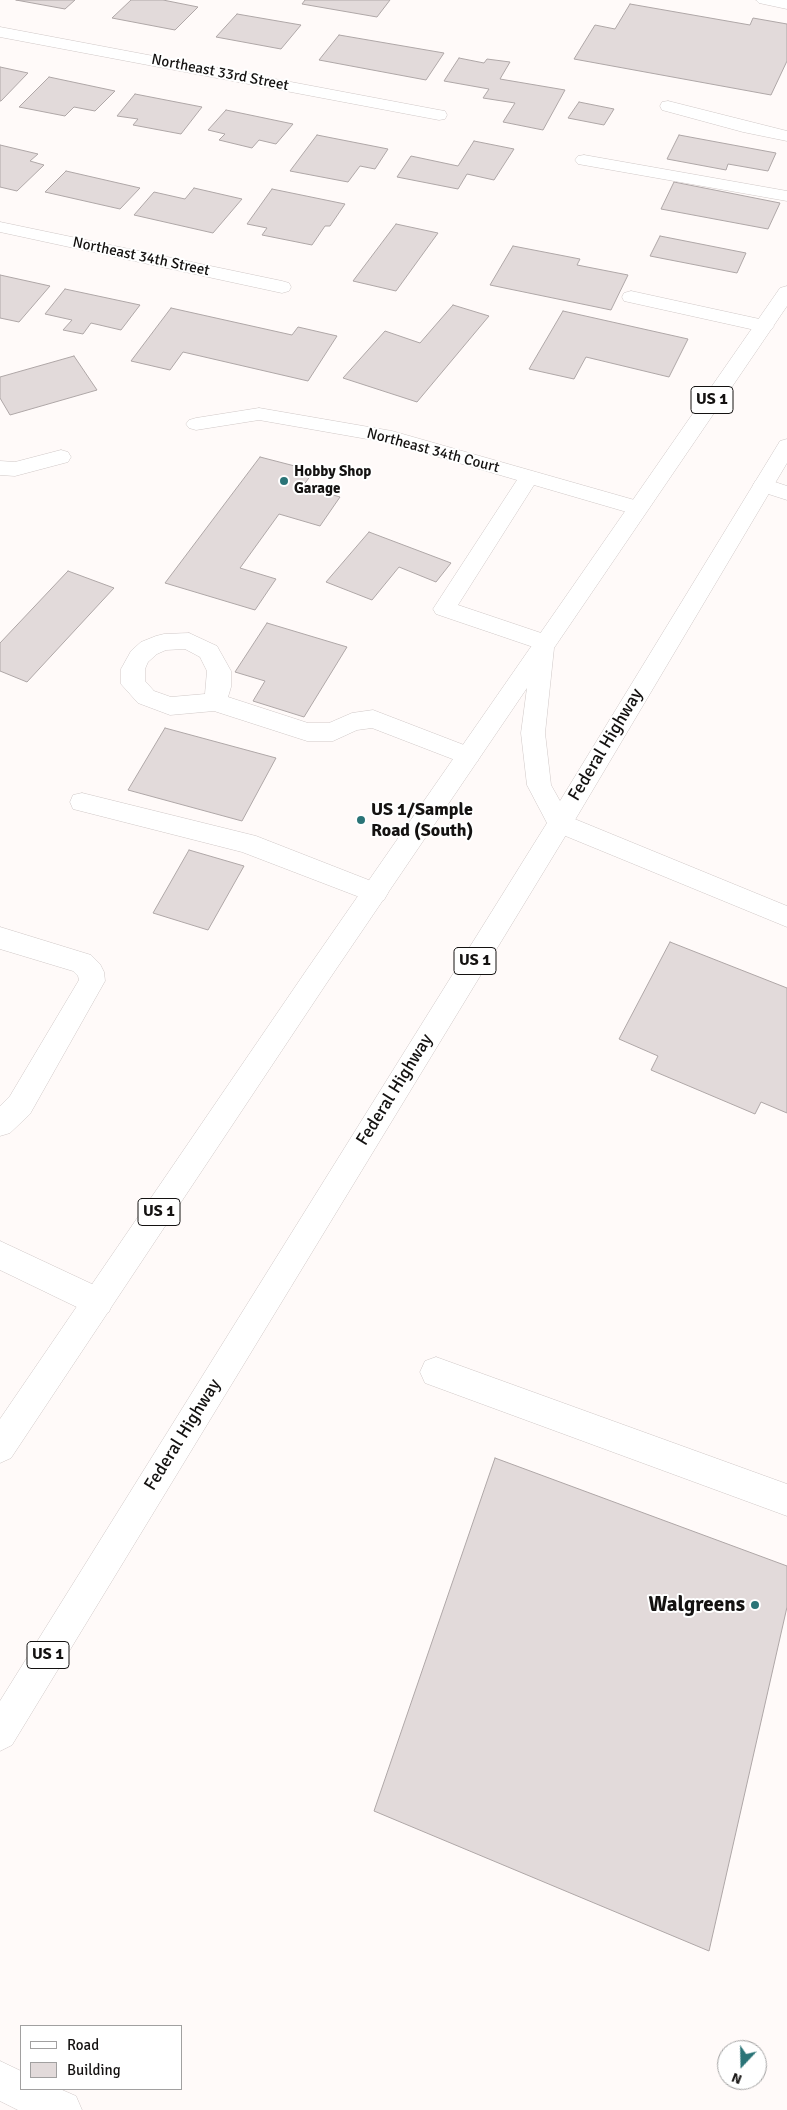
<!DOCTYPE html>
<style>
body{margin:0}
#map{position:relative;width:787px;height:2110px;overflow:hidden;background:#fffaf9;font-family:Signika,sans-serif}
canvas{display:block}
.legend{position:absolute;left:20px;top:2025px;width:162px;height:65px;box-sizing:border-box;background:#fff;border:1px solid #a1a0a0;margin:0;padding:6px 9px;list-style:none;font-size:15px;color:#141211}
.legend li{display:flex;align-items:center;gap:10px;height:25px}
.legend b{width:25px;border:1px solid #a1a0a0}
.north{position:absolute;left:717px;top:2040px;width:50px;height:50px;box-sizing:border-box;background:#fff;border:1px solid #a1a0a0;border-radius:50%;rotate:201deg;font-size:14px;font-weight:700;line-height:20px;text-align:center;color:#141211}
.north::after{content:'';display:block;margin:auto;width:18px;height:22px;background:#2a7477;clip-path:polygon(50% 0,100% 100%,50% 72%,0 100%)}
</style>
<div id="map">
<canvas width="787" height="2110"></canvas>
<ul class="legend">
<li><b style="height:6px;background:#fff"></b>Road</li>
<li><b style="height:14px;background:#e2dada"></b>Building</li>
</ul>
<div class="north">N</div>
</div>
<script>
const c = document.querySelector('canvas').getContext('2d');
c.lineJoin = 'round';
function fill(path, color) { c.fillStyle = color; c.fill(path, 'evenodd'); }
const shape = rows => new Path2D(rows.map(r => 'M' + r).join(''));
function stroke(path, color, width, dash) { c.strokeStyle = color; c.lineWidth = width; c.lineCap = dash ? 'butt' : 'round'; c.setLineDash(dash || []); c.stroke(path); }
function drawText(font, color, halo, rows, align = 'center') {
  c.font = font + ' Signika,sans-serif'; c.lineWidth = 4; c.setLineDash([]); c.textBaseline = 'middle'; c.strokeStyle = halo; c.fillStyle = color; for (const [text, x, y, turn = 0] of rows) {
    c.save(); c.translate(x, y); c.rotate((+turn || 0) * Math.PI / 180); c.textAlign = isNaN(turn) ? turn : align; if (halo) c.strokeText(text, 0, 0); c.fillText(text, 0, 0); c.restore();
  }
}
const building = shape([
 [16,0,75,0,65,9,16,0],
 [131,0,163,0,198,7,175,30,112,18,131,0],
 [305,0,390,0,377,17,302,4,305,0],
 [630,4,750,25,753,18,787,24,787,61,771,95,574,59,595,25,615,29,630,4],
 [237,14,301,25,281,49,216,37,237,14],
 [339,35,444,53,426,80,319,60,339,35],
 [459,58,484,63,487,59,510,62,500,79,565,90,543,130,503,122,515,103,483,98,489,89,444,81,459,58],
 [0,67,28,73,1,101,0,101,0,67],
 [49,77,115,91,95,111,74,107,65,116,19,107,49,77],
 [135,94,202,107,181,134,133,125,138,119,117,116,135,94],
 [579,102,614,109,604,125,568,118,579,102],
 [226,110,293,124,276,144,259,140,252,148,219,140,225,134,208,130,226,110],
 [317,135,388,149,375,169,360,166,348,182,290,171,317,135],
 [679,135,776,153,768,171,728,164,726,170,667,159,679,135],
 [474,141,514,149,494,180,467,174,458,189,397,177,411,156,458,166,474,141],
 [0,145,38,154,30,161,44,165,17,191,0,187,0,145],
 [66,171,140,188,120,209,45,192,66,171],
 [674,182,780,203,768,229,661,209,674,182],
 [194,188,242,199,213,233,134,215,154,192,185,199,194,188],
 [272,189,345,204,330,226,325,226,312,245,262,235,267,228,247,224,272,189],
 [396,224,438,233,396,291,353,281,396,224],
 [660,236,746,253,737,273,650,256,660,236],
 [513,246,580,259,577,265,628,275,611,310,490,285,513,246],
 [0,275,50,286,19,322,0,318,0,275],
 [65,289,140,305,121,330,91,323,83,334,63,330,72,320,45,314,65,289],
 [453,305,489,316,417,402,343,378,385,331,420,343,453,305],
 [171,308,292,335,298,327,337,336,308,381,183,352,170,370,131,361,171,308],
 [563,311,688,339,669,377,586,357,574,379,529,369,563,311],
 [74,356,97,390,10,415,0,398,0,377,74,356],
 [260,457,314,471,303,486,340,497,320,526,279,514,240,568,276,579,255,610,165,583,260,457],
 [369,532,451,563,436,582,399,567,372,600,326,582,369,532],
 [68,571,114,588,27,682,0,671,0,643,68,571],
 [267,623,347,647,304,717,253,701,265,681,235,672,267,623],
 [165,728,276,758,242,821,128,790,165,728],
 [189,850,244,866,208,930,153,913,189,850],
 [670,942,787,988,787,1113,761,1102,755,1114,651,1070,658,1056,619,1039,670,942],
 [495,1458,787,1566,787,1607,709,1951,374,1811,495,1458]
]);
const minor = shape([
 [756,0,787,0,787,9,759,3,756,0],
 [0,27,439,110,445,111,447,115,445,119,439,120,0,37,0,27],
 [668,101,787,131,787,141,743,132,662,110,660,106,662,102,668,101],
 [584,155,787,191,787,201,578,164,575,160,578,156,584,155],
 [0,222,282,281,289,283,291,287,289,291,282,293,0,232,0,222],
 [631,291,764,320,771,322,774,326,771,330,764,332,624,301,622,297,624,293,631,291],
 [259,408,392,431,645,503,648,508,645,513,637,515,534,485,458,605,553,637,556,643,553,649,545,651,436,614,433,609,517,480,390,443,259,420,196,430,189,428,186,424,189,420,196,418,259,408],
 [61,450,68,452,71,457,68,462,15,476,0,475,0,461,15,462,61,450],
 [763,478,787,486,787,500,756,490,753,485,756,480,763,478],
 [189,633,217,646,231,671,231,687,228,697,308,723,329,723,352,713,373,710,477,750,480,756,477,762,468,765,372,728,357,730,333,741,307,741,214,711,170,715,138,703,121,684,121,669,131,651,141,642,156,636,164,634,189,633],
 [185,649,200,657,207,671,205,694,171,697,154,691,145,681,145,669,148,662,157,654,166,650,185,649],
 [82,793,256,836,384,886,388,893,384,900,375,903,242,852,73,809,70,802,73,795,82,793],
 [560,813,787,906,787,927,551,830,548,823,551,816,560,813],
 [0,927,91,955,100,964,104,972,105,981,30,1114,10,1133,0,1136,0,1106,10,1096,79,980,78,976,73,971,0,949,0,927],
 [0,1241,109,1292,113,1302,109,1312,98,1316,87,1312,0,1270,0,1241],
 [436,1357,787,1484,787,1516,425,1383,420,1372,425,1361,436,1357]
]);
const major = shape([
 [787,286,787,306,554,648,545,733,551,785,560,801,777,446,780,441,787,439,787,463,569,830,12,1745,0,1751,0,1701,547,823,527,785,521,733,527,688,326,984,11,1458,0,1463,0,1419,308,968,780,288,787,286],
 [0,2061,21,2071,21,2089,60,2089,76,2096,82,2110,18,2110,0,2101,0,2061]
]);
const markers = [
 [284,481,5,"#2a7477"],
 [361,820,5,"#2a7477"],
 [755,1605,5,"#2a7477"]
];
const farStreetnames = [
 ["Northeast 33rd Street",220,73,11],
 ["Northeast 34th Street",141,257,12],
 ["Northeast 34th Court",433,451,15]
];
const farPoinames = [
 ["Hobby Shop",294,472],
 ["Garage",294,489]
];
const shields = [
 [712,400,42],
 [475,961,42],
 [159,1212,42],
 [48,1655,42]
];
const shieldNames = [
 ["US 1",712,400],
 ["US 1",475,961],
 ["US 1",159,1212],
 ["US 1",48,1655]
];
const streetNames = [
 ["Federal Highway",606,745,-59],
 ["Federal Highway",395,1090,-58],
 ["Federal Highway",183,1435,-58]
];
const poiNames = [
 ["US 1/Sample",371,810],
 ["Road (South)",371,831]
];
const nearPoinames = [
 ["Walgreens",745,1605]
];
fill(building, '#e2dada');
stroke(building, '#afa7a7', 1);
stroke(minor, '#d0c8c7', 1);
stroke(major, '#d0c8c7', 1);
fill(minor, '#fff');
fill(major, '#fff');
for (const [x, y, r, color] of markers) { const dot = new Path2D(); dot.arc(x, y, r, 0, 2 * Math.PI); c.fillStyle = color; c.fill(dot); stroke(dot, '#fff', 2); }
drawText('15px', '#141211', '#fff', farStreetnames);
drawText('bold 15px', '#141211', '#fff', farPoinames, 'left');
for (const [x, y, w] of shields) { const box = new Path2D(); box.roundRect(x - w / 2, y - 13.5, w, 27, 4); c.fillStyle = '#fff'; c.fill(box); stroke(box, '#141211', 1); }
drawText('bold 16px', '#141211', null, shieldNames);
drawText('18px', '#141211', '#fff', streetNames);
drawText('bold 18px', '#141211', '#fff', poiNames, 'left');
drawText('bold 21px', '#141211', '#fff', nearPoinames, 'right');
</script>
